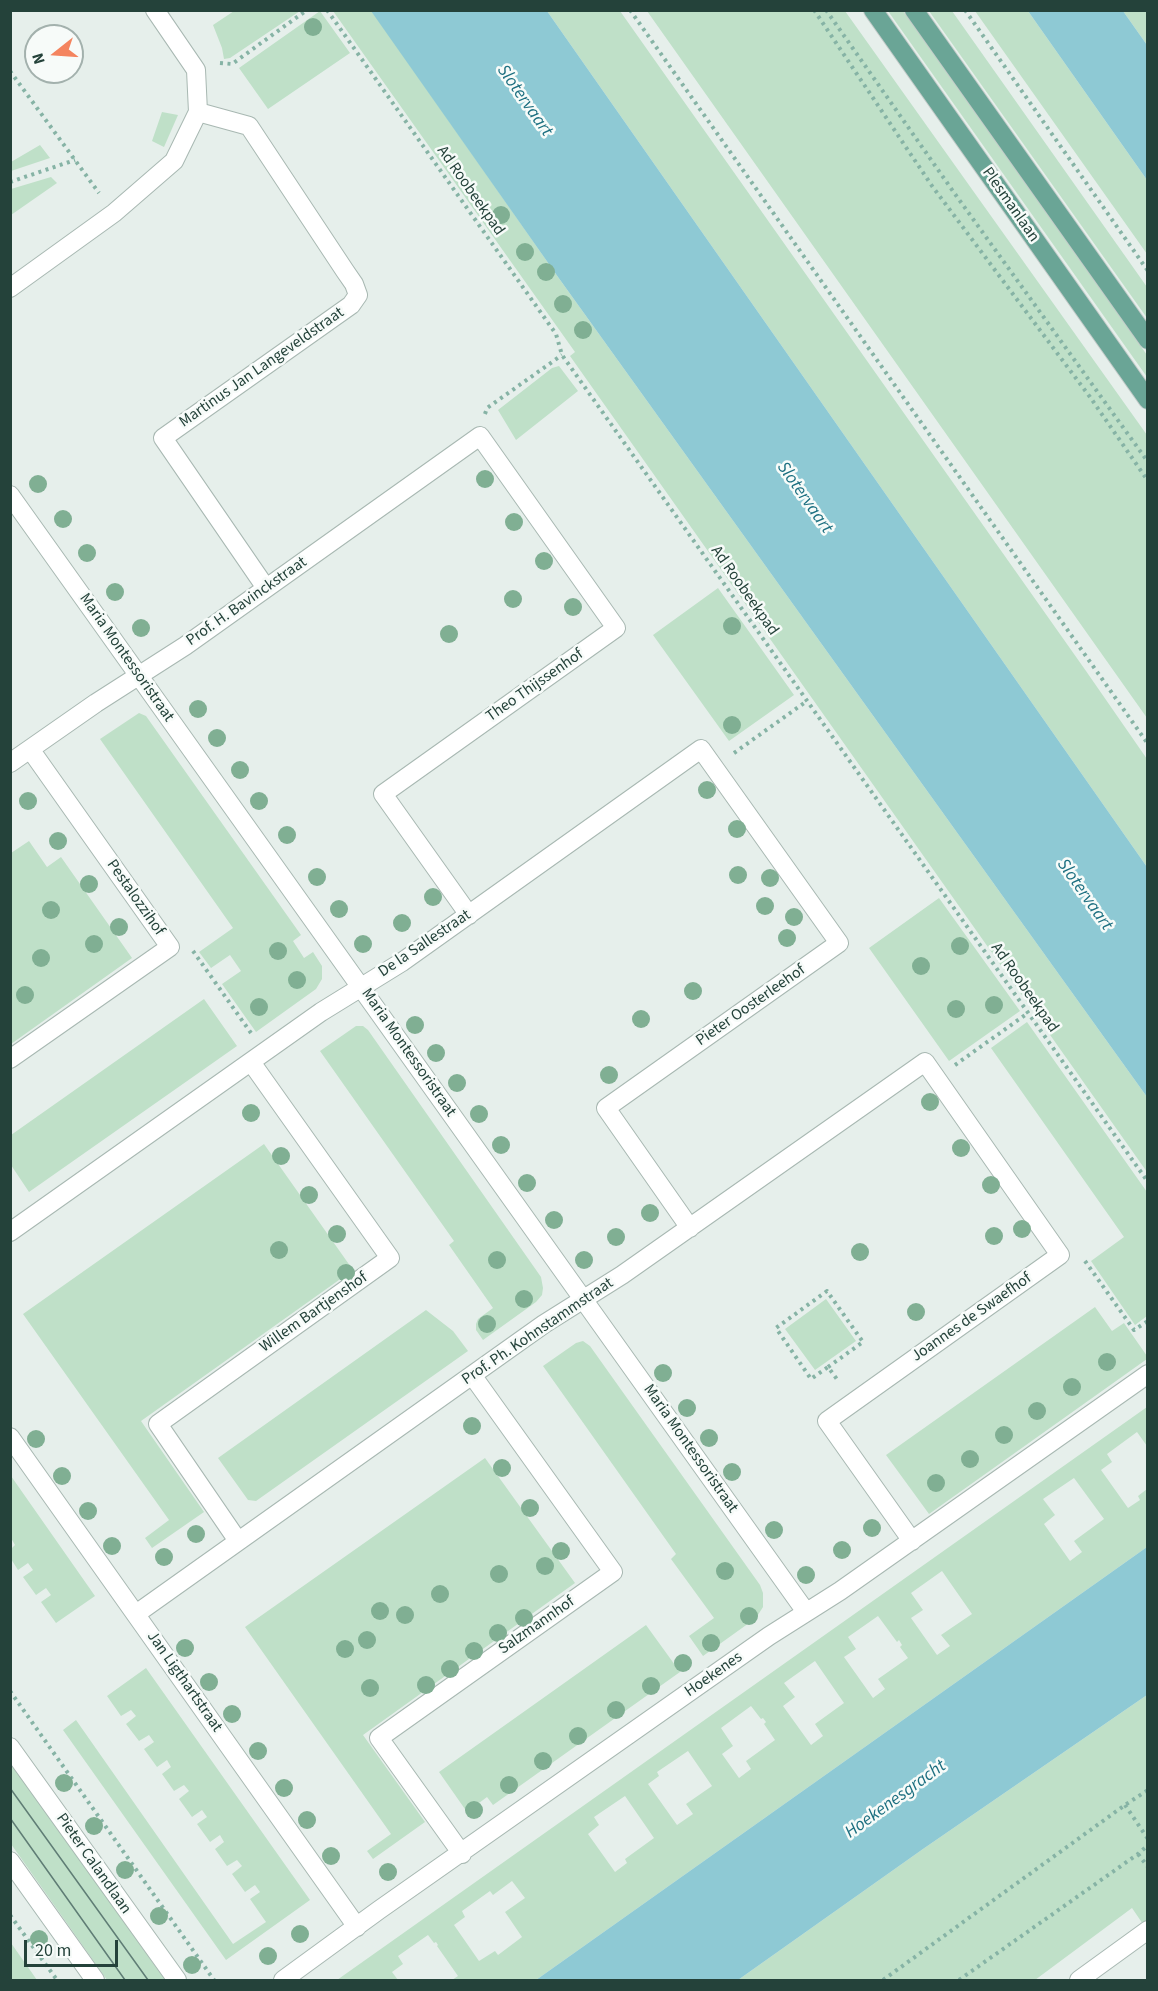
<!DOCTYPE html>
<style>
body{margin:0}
#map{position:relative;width:1158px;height:1991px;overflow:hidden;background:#e6efeb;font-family:"Source Sans 3",sans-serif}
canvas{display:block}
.frame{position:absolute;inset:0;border:12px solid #24423a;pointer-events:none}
.north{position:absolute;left:24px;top:24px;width:60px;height:60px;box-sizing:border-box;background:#f7fbf9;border:2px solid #a3b1ad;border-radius:50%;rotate:253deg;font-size:16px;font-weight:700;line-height:24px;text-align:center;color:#24423a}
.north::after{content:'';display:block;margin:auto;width:21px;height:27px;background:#f4845f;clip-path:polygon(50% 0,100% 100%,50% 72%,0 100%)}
.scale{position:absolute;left:24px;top:1940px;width:94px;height:27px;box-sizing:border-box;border:3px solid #24423a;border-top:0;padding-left:8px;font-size:18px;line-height:21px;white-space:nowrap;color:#24423a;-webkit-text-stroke:4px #f7fbf9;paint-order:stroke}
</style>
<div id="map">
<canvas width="1158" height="1991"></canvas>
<div class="frame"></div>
<div class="north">N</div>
<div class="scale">20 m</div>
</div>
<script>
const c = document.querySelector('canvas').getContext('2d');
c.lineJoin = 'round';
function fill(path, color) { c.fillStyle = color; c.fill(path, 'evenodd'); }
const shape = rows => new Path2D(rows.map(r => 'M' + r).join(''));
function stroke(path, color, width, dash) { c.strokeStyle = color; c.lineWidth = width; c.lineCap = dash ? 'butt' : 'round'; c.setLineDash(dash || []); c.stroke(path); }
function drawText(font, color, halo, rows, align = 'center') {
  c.font = font + ' "Source Sans 3",sans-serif'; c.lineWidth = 5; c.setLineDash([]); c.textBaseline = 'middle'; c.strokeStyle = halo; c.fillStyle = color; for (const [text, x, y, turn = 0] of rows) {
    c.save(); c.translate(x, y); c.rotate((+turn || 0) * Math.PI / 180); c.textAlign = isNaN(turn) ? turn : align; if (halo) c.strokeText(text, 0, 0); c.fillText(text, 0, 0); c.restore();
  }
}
const green = shape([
 [234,11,234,10,300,11,230,58,224,59,222,48,213,25],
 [320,11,350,53,268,109,239,68],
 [333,11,372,11,558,277,1147,1097,1147,1172,570,356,575,352],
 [547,11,620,11,1086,671,1147,759,1147,867],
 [647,11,845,11,1147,435,1147,718],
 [888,11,903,11,1147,355,1147,377],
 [929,11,952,11,1147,287,1147,318],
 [975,11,1028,11,1147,180,1147,254],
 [1123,11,1147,11,1147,45],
 [162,112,178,115,164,147,152,141],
 [40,145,50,158,11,171,11,162],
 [51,177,57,183,11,215,11,189],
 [559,366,578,391,516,440,498,410,552,368],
 [718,588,794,695,729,741,653,635],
 [139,713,146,716,301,935,293,941,304,958,313,952,322,966,322,979,316,989,256,1032,222,984,241,971,230,955,211,968,199,952,233,928,100,739],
 [29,841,47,867,61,857,132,958,11,1044,11,853],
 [939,898,1020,1011,949,1061,869,948],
 [204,999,237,1046,29,1192,11,1165,11,1135],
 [1027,1022,1147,1192,1147,1316,1135,1325,1091,1261,1124,1237,991,1048],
 [356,1026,363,1026,368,1030,541,1277,543,1288,542,1295,536,1302,483,1340,476,1330,476,1324,478,1319,493,1308,449,1245,454,1241,320,1051],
 [264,1144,353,1270,141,1421,204,1512,152,1548,145,1538,169,1520,23,1314],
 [826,1299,856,1341,815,1370,785,1329],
 [1095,1307,1112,1331,1124,1323,1147,1356,1147,1359,929,1514,886,1455],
 [426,1310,453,1331,468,1351,256,1501,248,1500,218,1458],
 [583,1341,590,1346,760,1585,763,1593,763,1607,756,1618,703,1656,689,1636,714,1618,671,1559,676,1554,543,1366,576,1343],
 [1147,1407,1147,1446,1137,1432,1107,1454,1112,1462,1101,1470,1128,1508,1140,1500,1138,1496,1147,1489,1147,1547,536,1980,452,1980,458,1976,437,1946,438,1945,436,1942,434,1943,428,1935,398,1956,403,1964,392,1972,398,1980,337,1980],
 [1074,1478,1104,1519,1074,1541,1082,1552,1070,1561,1044,1524,1055,1515,1043,1499],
 [942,1571,972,1614,941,1635,950,1646,937,1655,911,1618,923,1610,911,1593],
 [878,1616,897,1642,899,1640,902,1645,900,1647,908,1658,878,1679,885,1689,873,1698,844,1657,856,1649,848,1637],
 [815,1661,844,1703,815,1724,823,1736,811,1745,783,1706,795,1697,784,1683],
 [751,1706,761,1719,763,1718,766,1722,764,1724,775,1740,746,1761,751,1769,739,1778,722,1754,733,1746,721,1728],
 [688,1751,712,1786,686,1804,693,1814,677,1825,648,1784,659,1776,657,1772],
 [625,1796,654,1838,625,1859,627,1863,615,1872,588,1834,599,1825,594,1817],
 [512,1881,525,1898,505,1912,522,1937,498,1955,495,1951,479,1961,454,1925,465,1917,462,1911,490,1891,493,1895],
 [485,1458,575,1583,363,1735,425,1822,373,1859,367,1851,391,1834,245,1627],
 [11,1476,95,1596,56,1623,41,1602,51,1595,46,1588,36,1595,23,1577,33,1570,28,1563,18,1570,11,1559,11,1549,15,1545,11,1538],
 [646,1625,680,1672,493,1805,487,1797,467,1812,439,1772],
 [146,1668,310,1900,226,1960,63,1730,76,1720,233,1944,266,1922,250,1899,260,1892,255,1885,245,1892,232,1874,242,1866,237,1860,227,1866,215,1849,224,1842,220,1835,210,1842,197,1824,207,1817,202,1810,192,1817,179,1799,189,1791,184,1785,174,1791,162,1774,171,1767,167,1760,157,1767,144,1749,154,1742,149,1735,139,1741,126,1724,136,1716,131,1710,121,1716,107,1696],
 [1147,1695,1147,1930,1132,1908,1035,1980,738,1980,923,1849],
 [10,1761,158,1970,166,1980,107,1980,11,1844],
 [10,1943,11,1943,37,1980,11,1980]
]);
const water = shape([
 [371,11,547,11,1147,867,1147,1097,558,277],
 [1028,11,1123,11,1147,45,1147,180],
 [1147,1547,1147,1695,923,1849,738,1980,536,1980]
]);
const path = shape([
 [327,10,556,334,562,355,1148,1182],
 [630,10,1148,744],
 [814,10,932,186,1090,397,1148,481],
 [826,10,955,194,1148,462],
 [965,10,1148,271],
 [220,63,232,64,307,10],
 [10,71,99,193],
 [10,182,75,160],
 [485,414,487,408,562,355],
 [734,753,807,701],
 [193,951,251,1033],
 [955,1065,1028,1013],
 [1085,1261,1134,1330,1148,1321],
 [828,1367,863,1342,827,1291,776,1328,811,1379,828,1367,839,1382],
 [10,1691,214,1980],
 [1125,1805,1148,1839],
 [1138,1854,1148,1867],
 [10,1915,57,1980],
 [883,1980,1125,1805,1148,1790],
 [959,1980,1138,1854,1148,1845]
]);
const minor = shape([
 [198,112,249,126,345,271,354,284,358,295,351,305,163,438,266,588],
 [10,288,114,213,174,161,198,112,196,70,155,10],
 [10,495,806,1612],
 [10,763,96,703,185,646,480,436,616,628,383,794,469,915],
 [10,1059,170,947,30,749],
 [10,1232,321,1012,402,962,701,749,839,943,606,1108,690,1228],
 [10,1437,357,1927],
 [238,1541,158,1424,390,1258,251,1062],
 [136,1614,544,1324,622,1275,925,1062,1060,1255,827,1421,912,1541],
 [10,1747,177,1980],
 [462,1854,379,1738,613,1572,472,1375],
 [10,1861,95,1980],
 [283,1980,379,1910,769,1636,840,1591,1148,1374],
 [1079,1980,1148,1930]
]);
const major = shape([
 [873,10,1148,400],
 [914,10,1148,340]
]);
const tram = shape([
 [10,1788,148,1980],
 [10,1818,125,1980]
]);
const trees = [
 [313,27],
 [501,215],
 [525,252],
 [546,272],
 [563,304],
 [583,330],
 [485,479],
 [38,484],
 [63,519],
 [514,522],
 [87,553],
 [544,561],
 [115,592],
 [513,599],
 [573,607],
 [732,626],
 [141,628],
 [449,634],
 [198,709],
 [732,725],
 [217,738],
 [240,770],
 [707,790],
 [28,801],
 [259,801],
 [737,829],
 [287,835],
 [58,841],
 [738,875],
 [317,877],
 [770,878],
 [89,884],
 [433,897],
 [765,906],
 [339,909],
 [51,910],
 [794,917],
 [402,923],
 [119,927],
 [787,938],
 [94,944],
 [363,944],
 [960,946],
 [278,951],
 [41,958],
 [921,966],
 [297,980],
 [693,991],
 [25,995],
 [994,1005],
 [259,1007],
 [956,1009],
 [641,1019],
 [415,1025],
 [436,1053],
 [609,1075],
 [457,1083],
 [930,1102],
 [251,1113],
 [479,1114],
 [501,1145],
 [961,1148],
 [281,1156],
 [527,1183],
 [991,1185],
 [309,1195],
 [650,1213],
 [554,1220],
 [1022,1229],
 [337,1234],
 [994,1236],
 [616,1237],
 [279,1250],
 [860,1252],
 [497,1260],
 [584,1260],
 [346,1273],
 [524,1299],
 [916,1312],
 [487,1324],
 [1107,1362],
 [663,1373],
 [1072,1387],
 [687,1408],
 [1037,1411],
 [472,1426],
 [1004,1435],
 [709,1438],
 [36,1439],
 [970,1459],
 [502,1468],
 [732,1472],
 [62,1476],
 [936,1483],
 [530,1508],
 [88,1511],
 [872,1528],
 [774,1530],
 [196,1534],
 [112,1546],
 [842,1550],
 [561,1551],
 [164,1557],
 [545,1566],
 [725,1571],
 [499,1574],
 [806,1575],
 [440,1594],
 [380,1611],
 [405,1615],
 [749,1616],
 [524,1618],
 [498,1633],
 [367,1640],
 [711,1643],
 [185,1648],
 [345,1649],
 [474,1651],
 [683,1663],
 [450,1669],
 [209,1682],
 [426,1685],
 [651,1686],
 [370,1688],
 [616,1710],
 [232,1714],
 [578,1736],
 [258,1751],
 [543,1761],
 [64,1783],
 [509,1785],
 [284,1788],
 [474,1810],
 [307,1820],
 [94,1826],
 [331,1856],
 [125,1870],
 [388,1872],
 [159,1916],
 [300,1934],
 [39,1939],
 [268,1956],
 [192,1965]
];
const streetNames = [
 ["Ad Roobeekpad",470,191,55],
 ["Plesmanlaan",1010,205,55],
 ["Martinus Jan Langeveldstraat",262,368,-35],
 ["Ad Roobeekpad",744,591,55],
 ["Prof. H. Bavinckstraat",247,602,-35],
 ["Maria Montessoristraat",126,658,55],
 ["Theo Thijssenhof",535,686,-35],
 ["Pestalozzihof",135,898,55],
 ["De la Sallestraat",425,944,-34],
 ["Ad Roobeekpad",1024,988,55],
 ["Pieter Oosterleehof",751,1006,-35],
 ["Maria Montessoristraat",408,1053,55],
 ["Willem Bartjenshof",314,1313,-35],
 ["Joannes de Swaefhof",972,1318,-35],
 ["Prof. Ph. Kohnstammstraat",538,1332,-34],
 ["Maria Montessoristraat",690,1449,55],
 ["Salzmannhof",537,1626,-35],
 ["Hoekenes",714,1675,-35],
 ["Jan Ligthartstraat",184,1682,55],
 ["Pieter Calandlaan",93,1864,55]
];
const waterNames = [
 ["Slotervaart",524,101,55],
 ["Slotervaart",804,498,55],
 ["Slotervaart",1084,895,55],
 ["Hoekenesgracht",896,1800,-36]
];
fill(green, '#bfe0c8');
fill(water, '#8ec9d4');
stroke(minor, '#a8b8b2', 20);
stroke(major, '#c2cac8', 20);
stroke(path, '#86b3a5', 4, [3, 4.5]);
stroke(minor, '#fff', 18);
stroke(major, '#6aa596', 18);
stroke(tram, '#5f7d75', 1.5);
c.fillStyle = '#80af93';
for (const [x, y] of trees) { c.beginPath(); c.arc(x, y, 9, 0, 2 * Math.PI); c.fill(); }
drawText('16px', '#24423a', '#f7fbf9', streetNames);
drawText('italic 18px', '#1c6f80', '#f7fbf9', waterNames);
</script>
